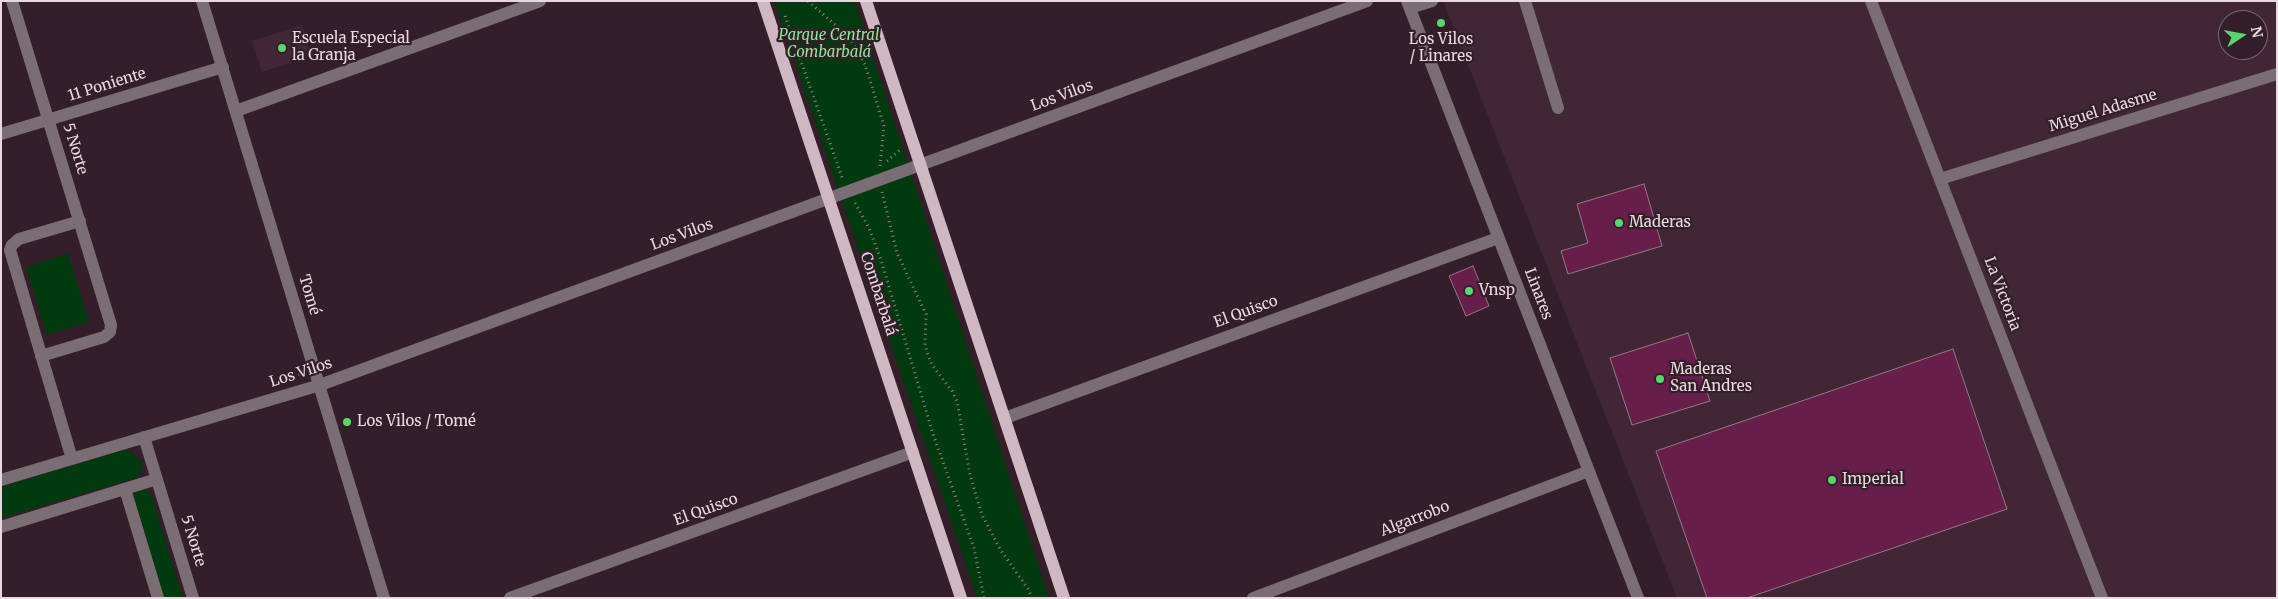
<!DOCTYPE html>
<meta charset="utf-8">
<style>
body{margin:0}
#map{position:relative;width:2278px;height:599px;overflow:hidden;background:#331e29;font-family:Merriweather,serif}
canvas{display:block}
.frame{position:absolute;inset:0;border:2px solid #e8d9e0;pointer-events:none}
.north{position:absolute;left:2218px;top:10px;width:50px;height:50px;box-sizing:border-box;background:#331e29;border:1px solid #7b6972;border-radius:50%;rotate:78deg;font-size:14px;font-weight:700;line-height:20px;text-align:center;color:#e8d9e0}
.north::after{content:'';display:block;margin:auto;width:18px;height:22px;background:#5ad56e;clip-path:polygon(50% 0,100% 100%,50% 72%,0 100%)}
</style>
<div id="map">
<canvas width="2278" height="599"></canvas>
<div class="frame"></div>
<div class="north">N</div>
</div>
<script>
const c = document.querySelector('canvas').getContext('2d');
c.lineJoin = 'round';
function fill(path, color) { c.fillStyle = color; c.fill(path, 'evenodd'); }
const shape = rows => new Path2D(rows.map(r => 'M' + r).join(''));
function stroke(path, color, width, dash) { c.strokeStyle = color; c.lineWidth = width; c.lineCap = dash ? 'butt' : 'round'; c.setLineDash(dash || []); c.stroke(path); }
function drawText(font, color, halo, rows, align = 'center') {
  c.font = font + ' Merriweather,serif'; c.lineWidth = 4.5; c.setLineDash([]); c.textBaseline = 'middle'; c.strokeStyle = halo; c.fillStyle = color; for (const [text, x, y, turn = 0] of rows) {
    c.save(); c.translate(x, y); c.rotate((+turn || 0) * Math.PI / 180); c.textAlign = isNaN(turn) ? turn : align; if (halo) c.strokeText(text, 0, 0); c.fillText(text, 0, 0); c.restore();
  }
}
const built = shape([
 [1443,1,2277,1,2277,598,1677,598],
 [2228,20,2258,20,2258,50,2228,50],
 [302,25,311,56,262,72,252,41]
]);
const green = shape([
 [774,1,855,1,1049,598,977,598],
 [68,253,89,322,47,335,26,267],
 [124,450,130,451,141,461,142,471,136,478,1,518,1,487],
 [145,488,151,494,183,598,163,598,134,496,134,492]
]);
const building = shape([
 [1644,184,1662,246,1568,274,1561,251,1588,243,1577,204,1644,184],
 [1473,266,1489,306,1466,316,1449,276,1473,266],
 [1688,333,1710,401,1632,425,1610,358,1688,333],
 [1953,349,2007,509,1747,598,1707,598,1656,451,1953,349]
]);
const path = shape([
 [808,1,850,38,865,64,884,126,880,166],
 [785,16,843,180],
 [887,161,901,149],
 [882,192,897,253,926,314,925,345,928,355,932,365,952,391,957,401,970,475,982,515,1000,549,1028,589,1032,598],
 [855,203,869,228,881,260,933,434,974,548,984,598],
 [284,379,301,374]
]);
const minor = shape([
 [12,1,111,325,110,332,104,337,41,356],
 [202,1,384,598],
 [1407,1,1638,598],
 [1525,1,1558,108],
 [1871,1,2102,598],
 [1410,8,1432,1],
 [236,111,540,1],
 [1,134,223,67],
 [1940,179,2277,74],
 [1005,418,1498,238],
 [144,437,193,598],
 [72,459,10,250,12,245,19,239,80,221],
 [1,480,320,385,1367,1],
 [125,489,158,598],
 [1,527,157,479],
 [510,598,913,452],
 [1253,598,1589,471]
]);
const major = shape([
 [763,1,961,598],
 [866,1,1064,598]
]);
const markers = [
 [1441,23,5,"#5ad56e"],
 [282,48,5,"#5ad56e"],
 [1619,223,5,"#5ad56e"],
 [1469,291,5,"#5ad56e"],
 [1660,379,5,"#5ad56e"],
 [347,422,5,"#5ad56e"],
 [1832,480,5,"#5ad56e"]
];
const parkNames = [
 ["Parque Central",829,36],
 ["Combarbalá",829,53]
];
const poiNames = [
 ["Escuela Especial",292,39],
 ["la Granja",292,56],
 ["Los Vilos",1441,40,"center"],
 ["/ Linares",1441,57,"center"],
 ["Maderas",1629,223],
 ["Vnsp",1479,291],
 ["Maderas",1670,370],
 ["San Andres",1670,387],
 ["Los Vilos / Tomé",357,422],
 ["Imperial",1842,480]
];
const streetNames = [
 ["11 Poniente",107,85,-17],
 ["Los Vilos",1062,96,-20],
 ["Miguel Adasme",2103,111,-17],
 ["5 Norte",75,149,73],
 ["Los Vilos",682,235,-20],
 ["Combarbalá",878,294,72],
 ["Linares",1538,294,69],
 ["La Victoria",2002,294,69],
 ["Tomé",309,295,73],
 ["El Quisco",1246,312,-20],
 ["Los Vilos",301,373,-18],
 ["El Quisco",706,510,-20],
 ["Algarrobo",1415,519,-21],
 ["5 Norte",193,541,73]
];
fill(built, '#412734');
fill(green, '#023a10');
fill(building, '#681e4b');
stroke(building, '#927885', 1);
stroke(path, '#93818a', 3, [1, 4]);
stroke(minor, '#7a6e74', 12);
stroke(major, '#d0b8c3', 12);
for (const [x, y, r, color] of markers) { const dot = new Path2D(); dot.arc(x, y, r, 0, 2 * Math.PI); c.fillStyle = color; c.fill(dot); stroke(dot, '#331e29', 2); }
drawText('italic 15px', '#8ae995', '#331e29', parkNames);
drawText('15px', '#e8d9e0', '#331e29', poiNames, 'left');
drawText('15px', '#e8d9e0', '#331e29', streetNames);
</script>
